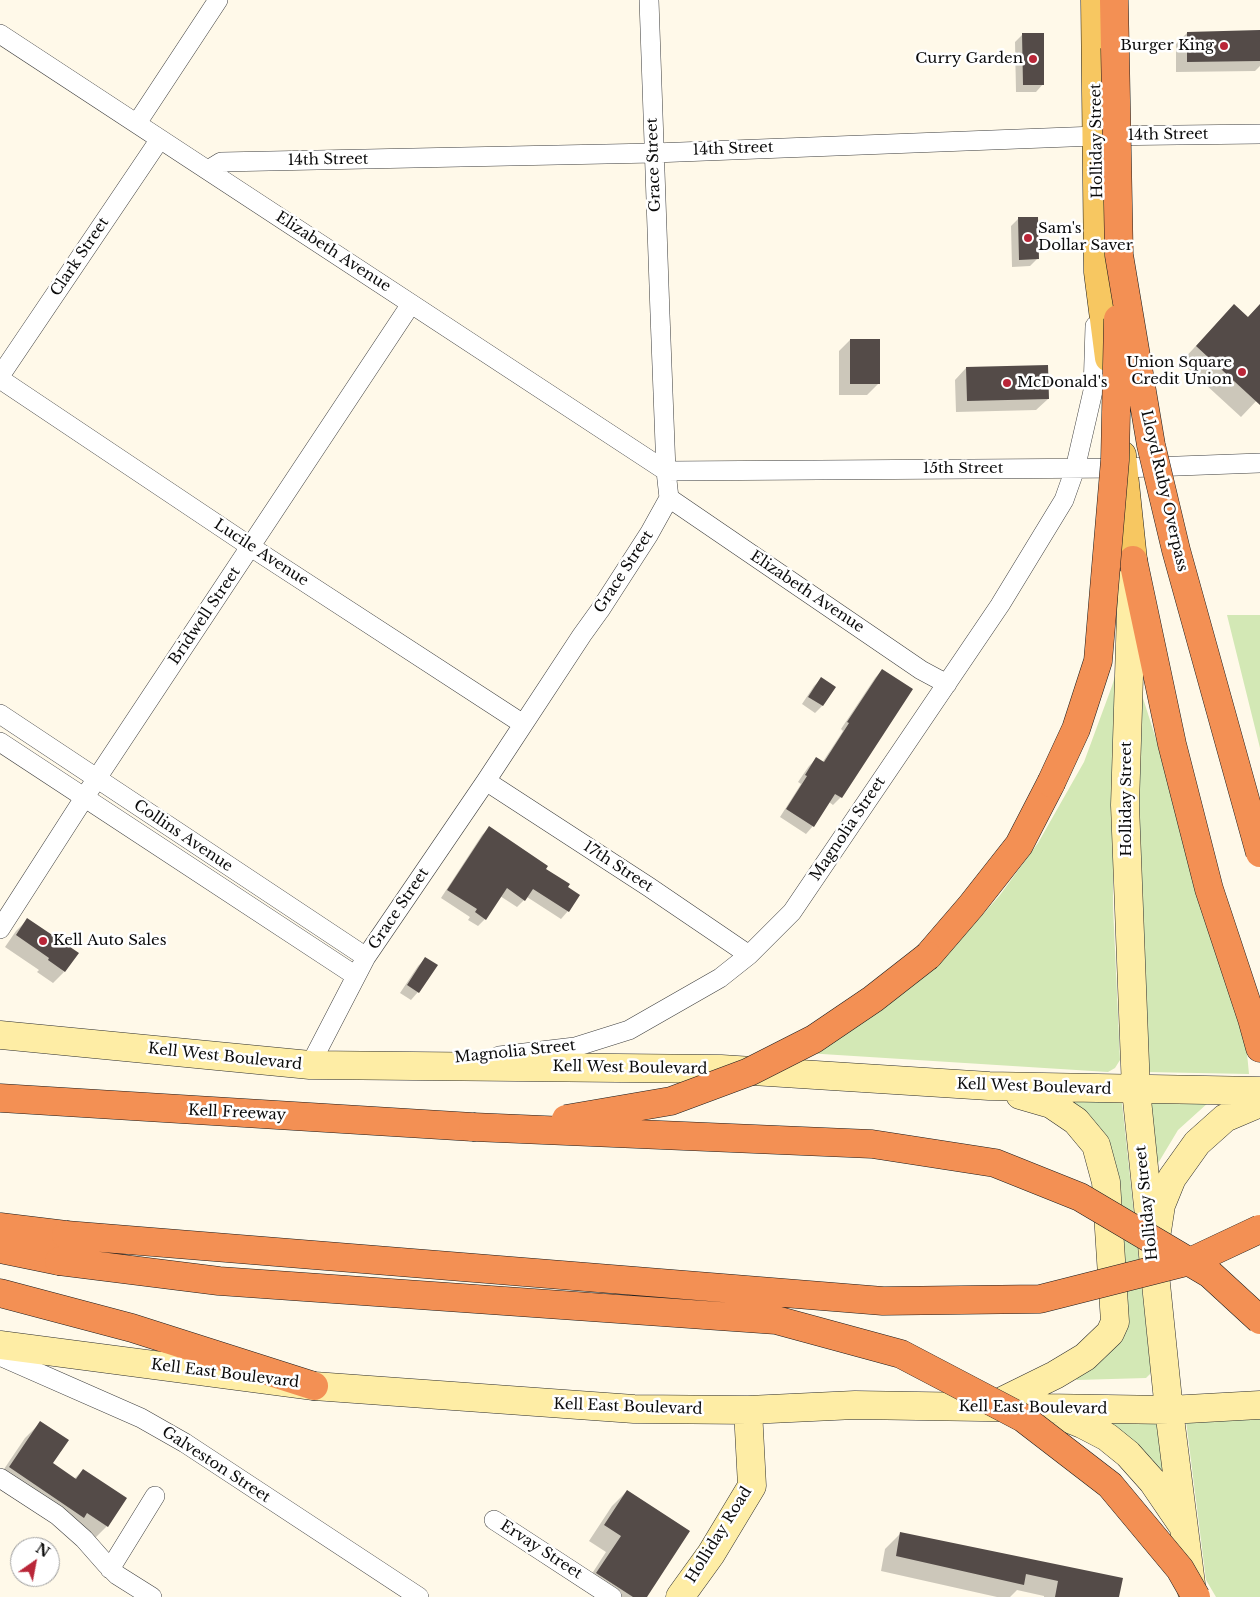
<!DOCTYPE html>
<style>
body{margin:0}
#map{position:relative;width:1260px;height:1597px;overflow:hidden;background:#fff9e9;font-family:"Libre Baskerville",serif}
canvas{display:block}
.north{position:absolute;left:10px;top:1537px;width:50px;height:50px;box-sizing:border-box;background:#fff;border:1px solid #9d9d9d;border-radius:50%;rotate:33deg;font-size:14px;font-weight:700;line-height:20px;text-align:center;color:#0b0b0b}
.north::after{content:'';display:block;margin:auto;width:18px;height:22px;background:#b92638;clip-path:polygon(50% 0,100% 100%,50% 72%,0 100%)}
</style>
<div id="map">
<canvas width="1260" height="1597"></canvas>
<div class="north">N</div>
</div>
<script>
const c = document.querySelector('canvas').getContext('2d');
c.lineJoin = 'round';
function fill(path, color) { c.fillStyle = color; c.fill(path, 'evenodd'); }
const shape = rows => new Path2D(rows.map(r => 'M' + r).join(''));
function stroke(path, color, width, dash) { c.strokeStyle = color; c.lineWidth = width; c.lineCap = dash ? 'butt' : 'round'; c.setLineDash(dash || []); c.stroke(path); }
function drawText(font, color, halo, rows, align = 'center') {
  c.font = font + ' "Libre Baskerville",serif'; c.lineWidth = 5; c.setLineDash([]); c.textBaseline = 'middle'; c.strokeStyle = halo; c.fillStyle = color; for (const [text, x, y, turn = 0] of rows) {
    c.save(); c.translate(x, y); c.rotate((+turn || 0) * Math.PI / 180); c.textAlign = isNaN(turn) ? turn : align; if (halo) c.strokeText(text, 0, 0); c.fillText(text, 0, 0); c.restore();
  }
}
const green = shape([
 [1227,615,1260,615,1260,748],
 [1123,650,1113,797,1113,906,1120,1060,1115,1068,1108,1072,806,1053,929,968,962,938,1000,895,1038,843,1084,762,1112,686],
 [1141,692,1243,1012,1249,1074,1146,1072,1137,872],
 [1057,1095,1120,1099,1122,1103,1151,1371,1150,1374,1146,1378,1077,1380,1074,1378,1107,1350,1112,1164],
 [1148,1099,1209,1102,1178,1130,1157,1165],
 [1260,1411,1260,1597,1216,1597,1206,1580,1186,1421],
 [1101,1419,1156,1422,1158,1425,1165,1472,1157,1474]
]);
const shadow = shape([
 [1260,32,1260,66,1255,71,1176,72,1176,44,1187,33],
 [1022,35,1043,84,1036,92,1016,92,1015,42],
 [1018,219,1037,259,1030,266,1012,267,1011,226],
 [1260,305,1260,397,1241,417,1181,362,1219,321,1247,318],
 [850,340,879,383,867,395,839,395,839,351],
 [966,368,1048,399,1036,410,956,412,955,380],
 [882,670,911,689,841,797,833,805,829,802,813,826,806,834,780,817,801,784,798,782,809,766,816,759,822,763,843,731,841,729,875,678],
 [821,679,834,687,822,706,815,713,802,704,814,686],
 [489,828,566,888,568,911,561,919,527,897,517,907,500,896,485,919,478,926,468,920,470,917,441,898,482,835],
 [27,920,64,972,53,983,37,972,39,970,5,947,16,931],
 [426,958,418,992,411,1000,400,993,418,966],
 [40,1423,52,1463,74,1479,83,1470,107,1526,92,1541,0,1475,25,1438],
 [627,1491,645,1597,595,1597,582,1589,606,1552,589,1541,612,1506],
 [901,1533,1118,1597,1044,1597,1044,1596,1017,1590,1010,1597,997,1597,881,1571,885,1549]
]);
const building = shape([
 [1260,30,1260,61,1187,62,1187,32],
 [1022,33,1044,33,1044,85,1023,85],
 [1018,217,1038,217,1039,259,1019,260],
 [1234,304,1248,317,1260,304,1260,405,1196,346],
 [850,339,880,339,880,384,850,384],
 [1048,365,1049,399,967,401,966,367],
 [882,669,913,689,842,798,835,794,814,827,786,809,807,776,805,775,816,757,824,762,849,723,847,722],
 [821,677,836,687,823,706,808,697],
 [489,826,548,866,546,869,570,884,568,887,580,895,569,912,533,889,525,901,507,888,486,920,475,912,477,909,447,890],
 [27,918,79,953,65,972,48,960,49,958,16,935],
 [425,957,438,965,419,993,407,985],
 [40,1421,69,1440,53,1463,76,1479,83,1469,127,1498,108,1527,87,1513,84,1518,9,1467],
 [627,1490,690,1531,647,1597,633,1597,596,1573,621,1536,604,1525],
 [900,1532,1123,1578,1119,1597,1055,1597,1058,1581,1026,1574,1024,1585,896,1556]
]);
const street = shape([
 [0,34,666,471,1124,468,1260,463],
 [137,123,218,0],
 [208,170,221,162,654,153,1096,136,1260,134],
 [0,376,160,139],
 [0,379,251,547,523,724],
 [669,498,921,670,947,684],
 [0,714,366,957],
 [0,742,356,976],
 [486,781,649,887,749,955],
 [0,929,97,778,411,304],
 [499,1056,575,1047,629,1030,720,978,749,955,792,912,1000,605,1064,500,1075,469,1093,391,1095,326],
 [310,1065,366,957,486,781,582,635,600,610,649,534,669,498,666,471,660,314,649,0],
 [0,1356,141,1418,185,1443,419,1597],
 [0,1478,57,1515,84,1539,106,1564,117,1575,152,1597],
 [494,1520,612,1597],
 [110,1569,155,1496]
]);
const secondary = shape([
 [1132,579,1125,805,1136,1090,1169,1410,1192,1592],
 [0,1035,310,1065,721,1069,989,1086,1260,1091],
 [1157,1231,1161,1205,1172,1178,1197,1143,1225,1118,1260,1103],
 [0,1345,314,1386,634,1409,748,1410,855,1405,1169,1410,1260,1405],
 [992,1406,1055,1375,1085,1357,1110,1333,1115,1322,1106,1182,1096,1145,1076,1121,1051,1104,1020,1095],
 [1057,1414,1082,1424,1107,1437,1128,1454,1153,1482,1181,1523],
 [680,1597,711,1554,752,1486,748,1410]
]);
const primary = shape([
 [1095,0,1098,272,1109,358],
 [1122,455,1133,560]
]);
const highway = shape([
 [1114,0,1115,48],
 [1133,560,1172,744,1209,889,1252,1019,1260,1048],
 [928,956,971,906,1019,845,1051,783],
 [0,1098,473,1127],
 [0,1227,66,1235],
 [0,1249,59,1261],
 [0,1293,132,1328,314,1386]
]);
const highwayBridge = shape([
 [1115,48,1119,255,1151,445,1176,550,1260,853],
 [1051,783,1076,729,1098,661,1115,460,1118,319],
 [566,1119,671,1101,749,1072,814,1039,873,999,928,956],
 [473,1127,872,1144,995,1163,1080,1197,1210,1274,1260,1320],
 [66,1235,883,1301,1040,1299,1194,1260,1260,1229],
 [59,1261,219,1281,776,1320,901,1354,1023,1418,1110,1485,1180,1569,1196,1597]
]);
const markers = [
 [1224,46,5,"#b92638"],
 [1033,59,5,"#b92638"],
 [1028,238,5,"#b92638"],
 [1242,372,5,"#b92638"],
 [1007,383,5,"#b92638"],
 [43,941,5,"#b92638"]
];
const poiNames = [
 ["Burger King",1214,46],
 ["Curry Garden",1023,59],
 ["Sam's",1038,229,"left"],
 ["Dollar Saver",1038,246,"left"],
 ["Union Square",1232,363],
 ["Credit Union",1232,380],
 ["McDonald's",1017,383,"left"],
 ["Kell Auto Sales",53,941,"left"]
];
const streetNames = [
 ["14th Street",1168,135,-1],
 ["Holliday Street",1097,141,-91],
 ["14th Street",733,149,-2],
 ["14th Street",328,160,-1],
 ["Grace Street",654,165,-92],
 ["Elizabeth Avenue",333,252,33],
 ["Clark Street",80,257,-56],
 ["15th Street",963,469],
 ["Lloyd Ruby Overpass",1164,491,77],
 ["Lucile Avenue",261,553,33],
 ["Grace Street",624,572,-57],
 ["Elizabeth Avenue",807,592,34],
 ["Bridwell Street",205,616,-56],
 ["Holliday Street",1127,799,-90],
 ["Magnolia Street",848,829,-56],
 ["Collins Avenue",183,836,34],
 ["17th Street",618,867,33],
 ["Grace Street",399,909,-56],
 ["Magnolia Street",515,1052,-6],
 ["Kell West Boulevard",225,1057,6],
 ["Kell West Boulevard",630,1068,1],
 ["Kell West Boulevard",1034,1087,2],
 ["Kell Freeway",237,1113,3],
 ["Holliday Street",1147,1203,-96],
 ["Kell East Boulevard",225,1374,7],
 ["Kell East Boulevard",628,1407,2],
 ["Kell East Boulevard",1033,1408,1],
 ["Galveston Street",216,1465,33],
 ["Holliday Road",719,1535,-58],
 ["Ervay Street",541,1550,33]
];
fill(green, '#d3e8b5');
fill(shadow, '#0003');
fill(building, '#544b48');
stroke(street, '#3e3e3e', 20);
stroke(secondary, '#2d2d2d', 29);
stroke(primary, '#1c1c1c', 29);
stroke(highway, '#1c1c1c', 29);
stroke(street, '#fff', 19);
stroke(secondary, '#feeda5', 28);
stroke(primary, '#f7c761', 28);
stroke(highway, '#f39054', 28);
stroke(highwayBridge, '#1c1c1c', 29, []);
stroke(highwayBridge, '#f39054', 28);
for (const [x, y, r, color] of markers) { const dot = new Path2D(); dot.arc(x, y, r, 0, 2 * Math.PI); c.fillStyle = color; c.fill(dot); stroke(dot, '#fff', 2); }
drawText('15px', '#0b0b0b', '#fff', poiNames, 'right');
drawText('15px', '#0b0b0b', '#fff', streetNames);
</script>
